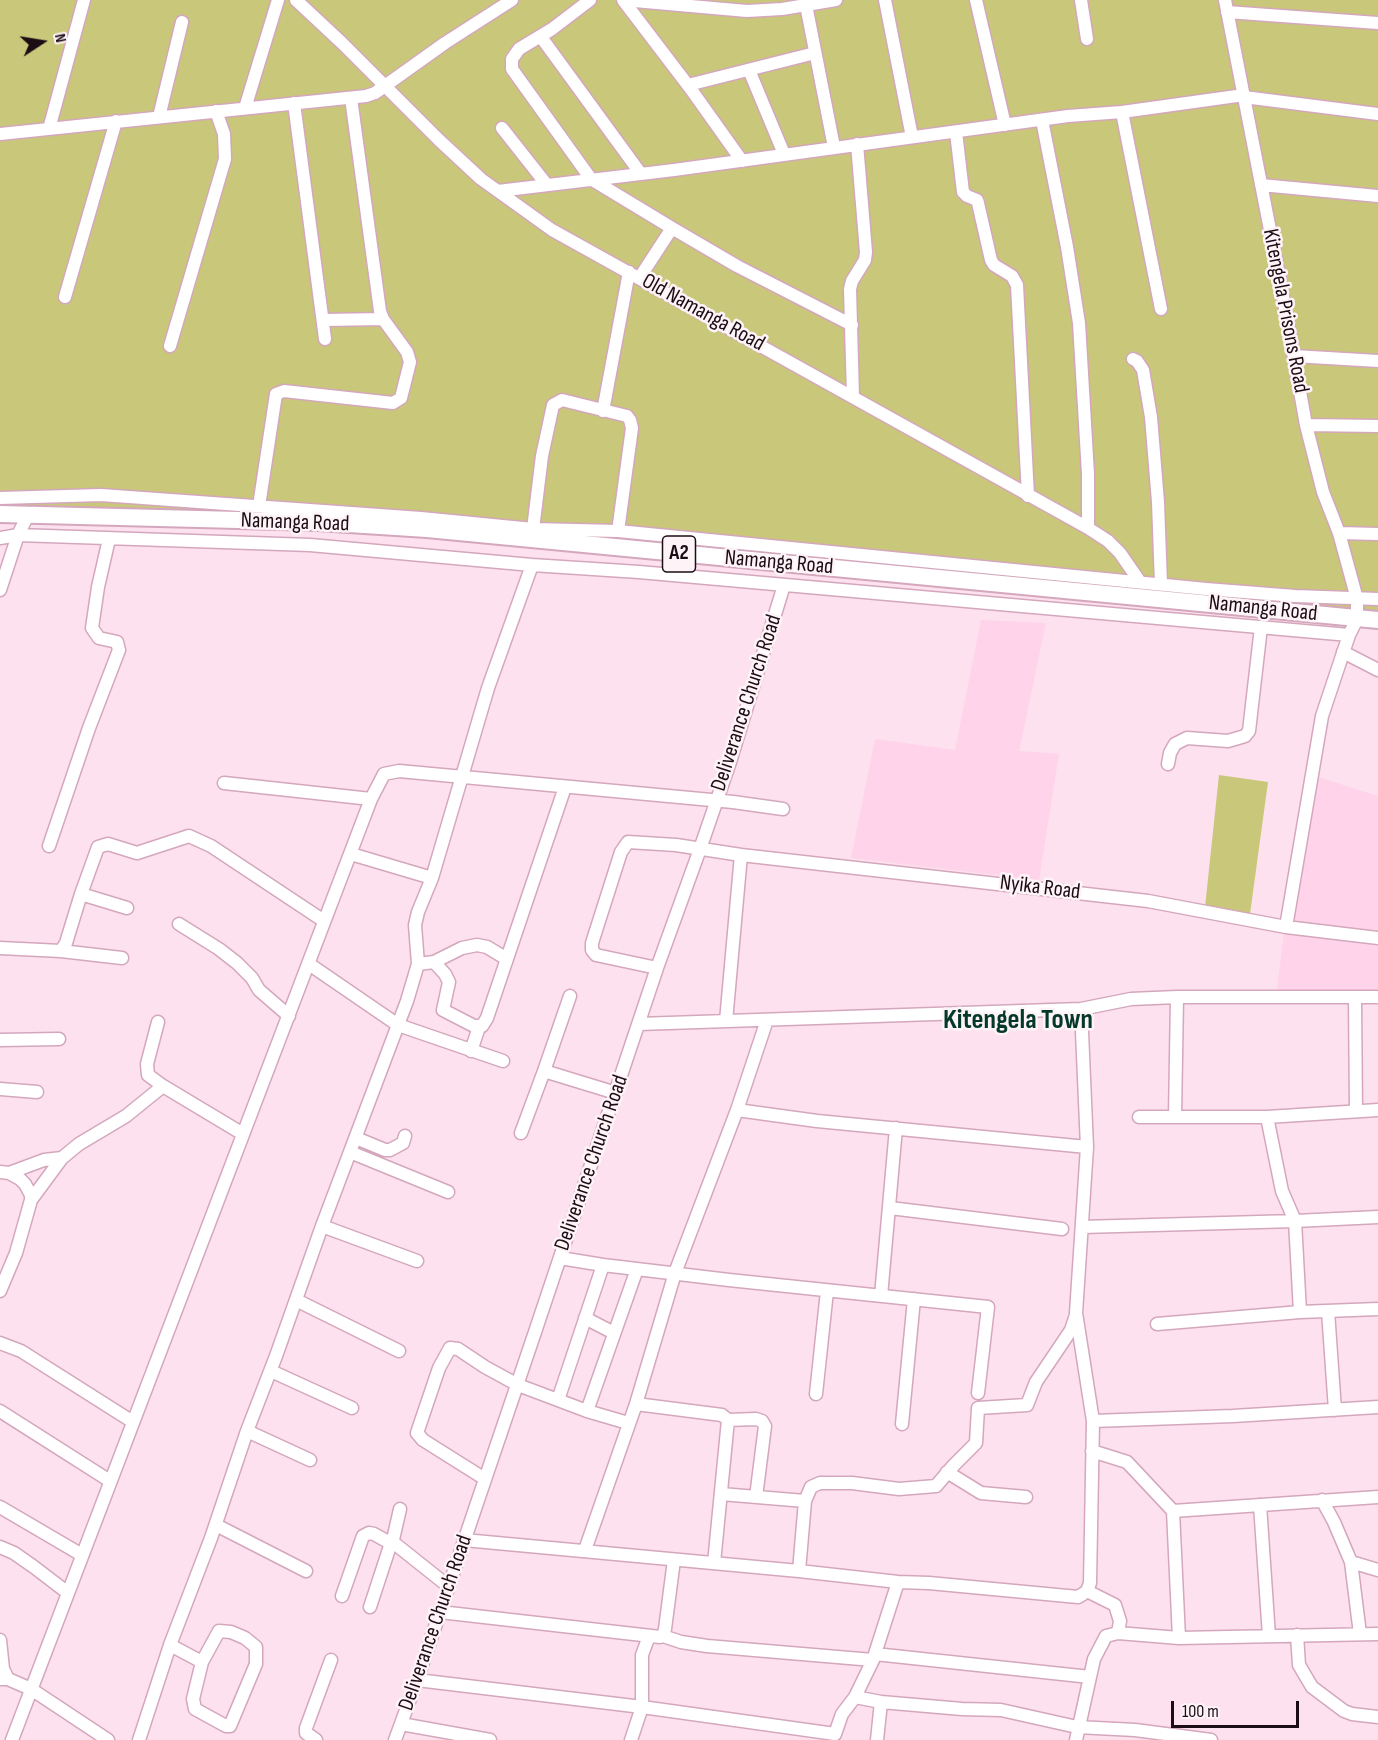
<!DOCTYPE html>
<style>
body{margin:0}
#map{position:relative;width:1378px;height:1740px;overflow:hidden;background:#fde1ee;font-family:"Sofia Sans Condensed",sans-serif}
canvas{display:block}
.north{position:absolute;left:12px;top:12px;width:60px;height:60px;-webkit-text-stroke:4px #fef4f8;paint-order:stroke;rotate:78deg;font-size:16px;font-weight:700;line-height:24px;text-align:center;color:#1c0c14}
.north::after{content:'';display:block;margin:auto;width:21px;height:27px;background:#1c0c14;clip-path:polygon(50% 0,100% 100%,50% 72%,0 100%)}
.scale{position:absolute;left:1171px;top:1701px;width:128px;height:27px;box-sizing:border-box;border:3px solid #1c0c14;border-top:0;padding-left:8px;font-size:18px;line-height:21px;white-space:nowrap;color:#1c0c14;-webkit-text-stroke:4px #fef4f8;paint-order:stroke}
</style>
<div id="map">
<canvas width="1378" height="1740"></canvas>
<div class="north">N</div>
<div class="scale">100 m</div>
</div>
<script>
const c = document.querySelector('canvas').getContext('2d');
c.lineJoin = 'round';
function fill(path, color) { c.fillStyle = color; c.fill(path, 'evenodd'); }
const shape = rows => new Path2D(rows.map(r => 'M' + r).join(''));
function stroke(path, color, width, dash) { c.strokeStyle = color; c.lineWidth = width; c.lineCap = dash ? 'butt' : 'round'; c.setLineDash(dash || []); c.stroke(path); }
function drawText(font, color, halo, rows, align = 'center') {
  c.font = font + ' "Sofia Sans Condensed",sans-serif'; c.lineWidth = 5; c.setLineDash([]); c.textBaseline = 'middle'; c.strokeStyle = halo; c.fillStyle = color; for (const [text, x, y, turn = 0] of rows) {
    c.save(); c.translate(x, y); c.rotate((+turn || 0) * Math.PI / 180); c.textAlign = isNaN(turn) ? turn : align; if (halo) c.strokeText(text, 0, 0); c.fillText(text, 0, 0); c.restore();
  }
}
const built = shape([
 [981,620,1046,623,1019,751,1059,754,1039,880,851,858,875,739,955,750],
 [1318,777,1378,796,1378,931,1291,922],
 [1284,932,1378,946,1378,997,1276,999]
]);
const green = shape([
 [0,0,1378,0,1378,620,427,529,0,514],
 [1219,775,1268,782,1250,914,1205,907]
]);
const minor = shape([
 [296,0,342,43,439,140,481,179,552,230,1088,528,1108,541,1120,553,1140,582],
 [590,0,552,29,519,49,512,59,512,69,591,179,672,228],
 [623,0,747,11,782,9,836,0],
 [623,0,690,88,742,161],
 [885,0,912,137],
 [976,0,1005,125],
 [1081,0,1087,39],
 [1225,0,1282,291,1306,425,1323,492,1339,533,1357,599,1357,619,1349,635,1322,716,1286,927],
 [806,5,834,147],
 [1227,12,1378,23],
 [541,37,641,174],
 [749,70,784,154],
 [688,85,815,53],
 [1244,97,1378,114],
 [294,103,325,339],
 [245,108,278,0],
 [1122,112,1161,309],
 [159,117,182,22],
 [1042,120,1067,247,1079,323,1088,474,1088,528],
 [502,128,547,185],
 [49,129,84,0],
 [956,132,963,192,967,196,977,200,978,203,991,260,994,265,1012,276,1017,285,1028,496],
 [0,134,366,96,375,93,445,43,512,0],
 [1261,185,1378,196],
 [498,191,674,170,1068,116,1122,112,1244,95],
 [640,277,672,228,737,266,852,325],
 [65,297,116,121],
 [323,320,383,319],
 [170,346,225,159,224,134,216,111],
 [1294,356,1378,361],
 [1133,359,1137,361,1143,370,1151,417,1158,502,1161,584],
 [853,397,850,289,852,281,865,260,866,252,857,144],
 [603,411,629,272],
 [1306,425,1378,426],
 [0,498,101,495,421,518,533,529,618,531,1206,589,1295,596,1378,599],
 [259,506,276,394,284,391,393,403,401,398,410,362,407,352,383,319,380,311,351,98],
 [533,529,542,456,553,405,562,400,627,416,630,420,632,428,618,531],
 [1339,533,1378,534],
 [0,538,18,535,310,545,532,565,639,572,1349,635],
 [0,590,18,535,28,515],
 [1343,652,1378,670],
 [1168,764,1170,753,1175,744,1187,738,1228,741,1245,736,1249,731,1261,627],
 [224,783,371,799],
 [49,846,89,728,119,650,117,642,99,638,92,628,98,587,109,539],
 [351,854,432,878],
 [81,894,127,908],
 [179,924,219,949,237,963,252,978,259,990,289,1016],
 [0,948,61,951,66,943,81,894,98,847,108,844,137,853,189,836,211,846,324,921],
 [61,951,122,958],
 [434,962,445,974,449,982,443,1010,474,1026,482,1026,487,1018,565,787],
 [309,964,398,1025,503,1061],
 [418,964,415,925,418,912,432,878,488,688,532,565],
 [657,968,596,955,592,950,592,943,621,852,628,842,676,845,741,855,1148,901,1286,927,1378,938],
 [570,996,544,1071,616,1093],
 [1355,998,1356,1111],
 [726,1021,741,855],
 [158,1022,147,1064,148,1075,163,1086,243,1134],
 [639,1024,1081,1009,1131,999,1177,997,1378,997],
 [0,1040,59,1039],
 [471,1051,479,1027],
 [0,1089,37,1092],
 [737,1110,817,1121,1087,1147],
 [1139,1117,1267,1117,1378,1110],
 [1175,1117,1177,997],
 [1267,1117,1282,1191,1295,1221,1300,1312],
 [521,1133,544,1071],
 [356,1138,385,1150,390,1150,403,1143,405,1136],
 [350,1152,448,1192],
 [0,1172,9,1173,44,1160,62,1158],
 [31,1200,62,1158,79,1144,126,1116,163,1086],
 [890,1208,1062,1229],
 [322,1226,417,1261],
 [1082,1227,1295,1221,1378,1217],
 [560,1258,603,1265,729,1280,988,1307,978,1393],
 [0,1291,16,1253,31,1200,31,1195,25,1184,20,1179,9,1173],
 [881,1296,896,1128],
 [296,1300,399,1351],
 [1328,1311,1335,1410],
 [585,1318,614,1333],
 [1157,1324,1300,1312,1378,1309],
 [0,1343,21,1351,133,1422],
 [271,1371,352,1408],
 [816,1394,827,1291],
 [558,1400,603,1265],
 [636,1404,722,1415,728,1420,714,1563],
 [0,1411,110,1481],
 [587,1411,637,1269],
 [728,1420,756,1419,762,1421,765,1426,756,1497],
 [1093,1421,1233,1416,1378,1407],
 [902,1424,914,1299],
 [247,1431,310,1460],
 [1092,1451,1127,1462,1173,1511,1378,1497],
 [947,1472,981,1493,1026,1497],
 [485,1479,423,1440,417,1433,439,1368,450,1348,458,1349,485,1367,518,1385,587,1411,628,1423],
 [721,1494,805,1501],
 [1322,1500,1334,1522,1351,1562,1360,1634],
 [1260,1505,1269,1636],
 [0,1507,82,1555],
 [1173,1511,1179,1638],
 [216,1525,306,1571],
 [464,1540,799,1571,898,1582,929,1583,1078,1597,1083,1594,1087,1591,1090,1583,1093,1421,1076,1313,1087,1147,1081,1009],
 [0,1547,14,1553,34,1567,68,1593],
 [585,1550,636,1404,675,1273,737,1110,767,1020],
 [1351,1562,1378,1570],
 [799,1571,805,1501,811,1487,820,1483,852,1483,899,1489,936,1486,954,1465,976,1443,978,1408,1027,1405,1036,1382,1071,1330,1076,1315],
 [1087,1591,1115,1605,1120,1621,1118,1633],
 [342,1596,363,1536,369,1533,374,1534,392,1544,400,1509],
 [370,1607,390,1546,394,1543,448,1586],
 [440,1612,660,1637,663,1636,665,1629,674,1560],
 [1297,1635,1299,1665,1312,1687,1344,1711,1352,1714,1378,1717],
 [663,1636,681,1642,707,1646,873,1660],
 [0,1640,3,1669,8,1679],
 [170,1645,202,1662,219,1631,231,1632,245,1638,256,1647,256,1664,230,1726,226,1726,195,1709,193,1699,202,1662],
 [875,1654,1090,1677],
 [0,1679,8,1679,31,1689,108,1740],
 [417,1680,642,1707,835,1734,842,1714,855,1697,873,1660,898,1582],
 [855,1697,881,1702,962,1709,1001,1710,1077,1727,1135,1730,1211,1740],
 [401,1724,490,1740],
 [12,1740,371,799,384,774,399,771,733,802,783,809],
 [139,1740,170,1645,211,1538,247,1431,276,1356,322,1226,407,1001,418,964,434,962,462,948,477,945,487,947,507,959],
 [316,1740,306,1733,306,1728,331,1660],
 [395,1740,417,1680,535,1332,657,968,700,849,730,762,784,585],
 [631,1740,642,1707,642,1655,649,1636],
 [877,1740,881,1702],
 [1076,1740,1094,1659,1106,1636,1118,1633,1179,1638,1378,1634]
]);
const highway = shape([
 [0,514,317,522,427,529,1378,620]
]);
const shields = [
 [679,554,33]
];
const shieldNames = [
 ["A2",679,554]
];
const streetNames = [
 ["Kitengela Prisons Road",1285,311,79],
 ["Old Namanga Road",703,313,29],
 ["Namanga Road",295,523,2],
 ["Namanga Road",779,563,5],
 ["Namanga Road",1263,609,6],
 ["Deliverance Church Road",747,703,-72],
 ["Nyika Road",1040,888,7],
 ["Deliverance Church Road",592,1163,-71],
 ["Deliverance Church Road",436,1623,-71]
];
const districtNames = [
 ["Kitengela Town",1018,1021]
];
fill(built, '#ffd3e9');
fill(green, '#c9c779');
stroke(minor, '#d4a7bd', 15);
stroke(highway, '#d4a7bd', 20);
stroke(minor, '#fff', 12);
stroke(highway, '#fff', 16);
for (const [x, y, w] of shields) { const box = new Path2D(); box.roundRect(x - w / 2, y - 18, w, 36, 4.5); c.fillStyle = '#fef4f8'; c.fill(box); stroke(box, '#1c0c14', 1.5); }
drawText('bold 21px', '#1c0c14', null, shieldNames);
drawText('22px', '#1c0c14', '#fef4f8', streetNames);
drawText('bold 28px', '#043929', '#fef4f8', districtNames);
</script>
